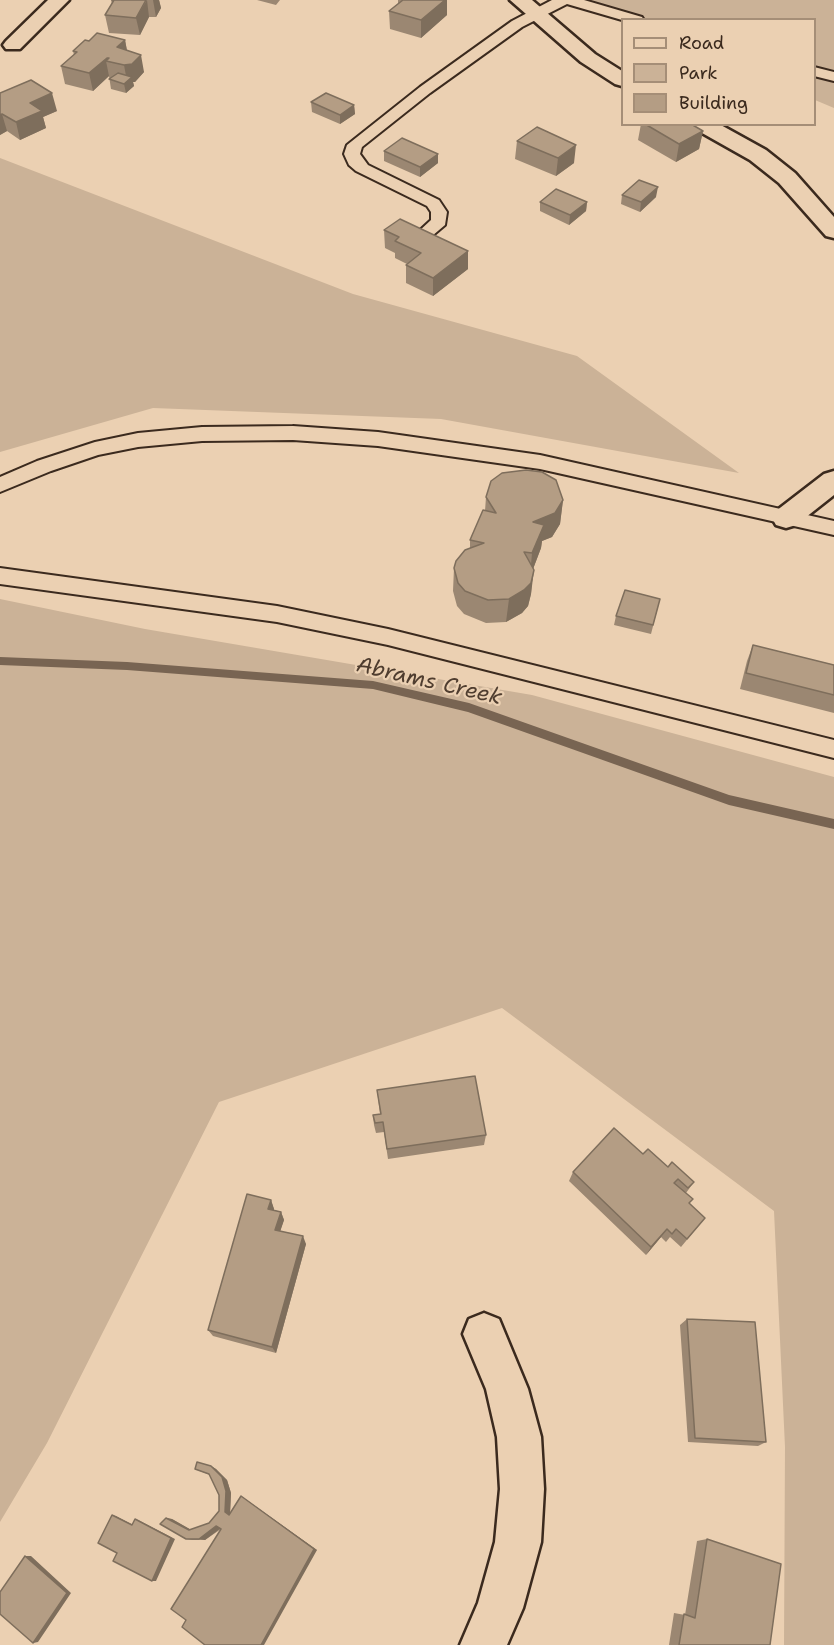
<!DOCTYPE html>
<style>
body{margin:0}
#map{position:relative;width:834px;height:1645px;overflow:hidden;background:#ebd0b2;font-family:"Shantell Sans",sans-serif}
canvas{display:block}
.legend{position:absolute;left:621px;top:18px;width:195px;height:108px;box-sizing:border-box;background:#ebd0b2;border:2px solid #a58e77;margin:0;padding:8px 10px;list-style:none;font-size:18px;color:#3b2a1e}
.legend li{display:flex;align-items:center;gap:12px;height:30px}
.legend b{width:30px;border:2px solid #a58e77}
</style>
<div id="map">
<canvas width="834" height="1645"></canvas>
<ul class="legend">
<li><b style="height:8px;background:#ebd0b2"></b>Road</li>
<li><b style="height:16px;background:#cbb297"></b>Park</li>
<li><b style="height:16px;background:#b49d84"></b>Building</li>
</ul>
</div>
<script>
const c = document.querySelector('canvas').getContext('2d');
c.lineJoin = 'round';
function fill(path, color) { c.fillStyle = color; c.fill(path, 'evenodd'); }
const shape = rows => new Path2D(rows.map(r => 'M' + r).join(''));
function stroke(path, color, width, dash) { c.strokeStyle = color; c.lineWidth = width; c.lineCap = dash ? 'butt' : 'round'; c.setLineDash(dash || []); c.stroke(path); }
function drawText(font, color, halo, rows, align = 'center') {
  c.font = font + ' "Shantell Sans",sans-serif'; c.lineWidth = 4.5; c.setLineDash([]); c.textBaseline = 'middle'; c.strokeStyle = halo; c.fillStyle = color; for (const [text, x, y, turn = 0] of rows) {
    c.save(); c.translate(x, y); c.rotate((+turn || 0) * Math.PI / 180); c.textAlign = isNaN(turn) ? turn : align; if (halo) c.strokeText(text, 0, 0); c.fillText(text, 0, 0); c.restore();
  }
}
const green = shape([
 [590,0,834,0,834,108,815,100,814,20,634,19],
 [0,158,353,294,577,356,739,473,441,419,153,408,0,452],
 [0,599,145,629,532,695,834,777,834,1645,784,1645,785,1447,774,1211,502,1008,219,1102,47,1443,0,1522]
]);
const stream = shape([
 [0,657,127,662,373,681,469,703,729,795,834,819,834,829,729,805,468,712,373,689,127,670,0,665,0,657]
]);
const lane = shape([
 [552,0,584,0,642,17,644,20,622,20,567,4,522,27,430,93,362,147,360,154,368,165,439,200,447,212,445,225,432,236,420,236,418,232,431,220,431,212,427,206,356,171,349,165,344,154,347,145,420,87,512,21,552,0],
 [814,67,834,72,834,81,814,76,814,67],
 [293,426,378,432,540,455,834,521,834,535,540,469,378,446,293,440,202,441,138,447,98,455,51,471,0,492,0,477,37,461,95,442,138,433,202,427,293,426],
 [0,568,277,606,388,629,834,740,834,758,388,645,277,622,0,584,0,568]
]);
const street = shape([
 [48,0,69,0,20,49,6,49,3,45,6,41,48,0],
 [510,0,532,0,595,54,622,71,622,86,615,84,581,62,510,0],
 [693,124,719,124,766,150,795,173,834,217,834,238,826,236,779,183,750,160,695,129,693,124],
 [834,471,834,495,796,525,786,528,776,525,772,518,776,511,824,474,834,471],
 [484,1313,499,1319,528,1389,541,1437,544,1489,541,1542,523,1608,507,1645,460,1645,478,1603,495,1542,500,1489,497,1437,486,1389,463,1334,469,1319,484,1313]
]);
const wall = shape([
 [111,0,159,0,161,8,156,17,149,17,140,35,109,33,105,15,112,4],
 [257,0,280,0,276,5],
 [398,0,447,0,447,15,421,38,390,29,389,11,398,4],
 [125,40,127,50,144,72,135,82,133,82,134,86,126,93,111,89,109,76,93,91,65,84,61,66,74,55,73,51,89,41],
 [0,93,57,111,43,117,46,128,20,140,7,131,0,135],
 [311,102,354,105,355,114,340,124,312,112],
 [641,124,691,124,703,131,699,149,676,162,638,140],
 [517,141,574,163,556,176,515,159],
 [384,151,438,154,438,163,420,177,384,161],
 [622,195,656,197,640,212,621,204],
 [540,202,587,202,586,211,569,225,540,211],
 [384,230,468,251,468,269,433,296,406,283,406,265,407,264,395,258,395,253,385,248],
 [486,497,563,500,560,524,552,537,542,541,541,548,533,569,531,594,528,606,522,613,506,622,486,623,464,614,457,606,453,591,454,568,470,548,470,540,485,511],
 [660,599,651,634,614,625,616,616],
 [753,645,834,665,834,713,740,689,747,661],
 [377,1090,486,1135,484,1145,388,1159,384,1132,376,1133,374,1125,373,1115,380,1114],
 [643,1154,694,1182,686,1193,689,1204,705,1218,681,1247,670,1237,666,1242,661,1237,646,1255,569,1181,573,1172],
 [271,1200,274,1209,274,1210,281,1212,284,1220,280,1231,306,1244,276,1353,213,1336,208,1330],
 [687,1319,766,1442,758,1446,688,1442,680,1325],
 [211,1466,216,1469,227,1480,231,1493,230,1514,241,1496,317,1550,186,1620,221,1529,205,1540,192,1540,186,1539,166,1518,172,1519,191,1530,209,1523,219,1511,219,1495,210,1475,195,1469],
 [707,1539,770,1645,669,1645,674,1613,685,1615,697,1541]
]);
const shadedWall = shape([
 [147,0,149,17,140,35,136,18],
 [153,0,159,0,161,8,156,17],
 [445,0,447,0,447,15,421,38,421,20],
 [125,40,128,57,117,47],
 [141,55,144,72,135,82,133,82,134,86,126,93,124,84,127,81,124,65],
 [107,58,107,61,106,61,109,76,93,91,89,73],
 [52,93,57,111,43,117,46,128,20,140,16,122,30,103],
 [354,105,355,114,340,124,340,115],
 [2,114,7,131,0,135,0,115],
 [703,131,699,149,676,162,679,144],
 [576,145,574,163,556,176,558,158],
 [438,154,438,163,420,177,420,167],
 [658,187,656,197,640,212,641,202],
 [587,202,586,211,569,225,570,215],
 [468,251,468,269,433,296,433,278],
 [563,500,560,524,552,537,542,541,541,548,530,577,532,553,533,522],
 [534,570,531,594,528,606,522,613,506,622,509,599],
 [271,1200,274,1209,272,1218,268,1209],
 [281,1212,284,1220,278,1238,275,1230],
 [667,1229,661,1237,646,1255,651,1247],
 [303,1236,306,1244,276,1353,272,1347],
 [211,1466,216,1469,227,1480,231,1493,230,1514,234,1517,229,1515,225,1512],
 [241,1496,317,1550,264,1645,261,1645],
 [112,1515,116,1516,135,1526,132,1525],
 [166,1518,172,1519,195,1532,189,1530],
 [135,1519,138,1520,175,1539,156,1581,152,1581],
 [216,1526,221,1528,205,1540,199,1539],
 [25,1556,31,1556,71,1593,38,1642,33,1643]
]);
const building = shape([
 [112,0,146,0,136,18,105,15,114,0,112,0],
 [403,0,445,0,421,20,389,11,403,0],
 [97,33,125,40,117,47,141,55,132,64,124,65,106,61,109,58,107,58,89,73,61,66,77,52,73,51,85,40,89,41,97,33],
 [118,73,132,77,124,84,109,79,118,73],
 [31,80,52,93,30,103,42,111,16,122,2,114,0,115,0,93,31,80],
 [326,93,354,105,340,115,311,102,326,93],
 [645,124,691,124,703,131,679,144,645,124],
 [537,127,576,145,558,158,517,141,537,127],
 [402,138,438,154,420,167,384,151,402,138],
 [639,180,658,187,641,202,622,195,639,180],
 [556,189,587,202,570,215,540,202,556,189],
 [400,219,468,251,433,278,406,265,421,253,395,241,399,237,384,230,400,219],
 [526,470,542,472,556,480,563,500,555,513,533,522,544,525,532,553,524,552,534,570,531,583,524,590,509,599,488,600,465,591,458,583,454,568,456,561,465,550,484,543,470,540,483,510,496,513,486,497,491,481,502,473,526,470],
 [625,590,660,599,653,625,616,616,625,590],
 [753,645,834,665,834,695,746,673,753,645],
 [475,1076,486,1135,387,1149,383,1122,375,1123,373,1115,381,1114,377,1090,475,1076],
 [614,1128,643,1154,648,1149,668,1167,672,1162,694,1182,688,1188,678,1179,674,1183,693,1199,689,1203,705,1218,687,1239,676,1229,672,1234,667,1229,651,1247,573,1172,614,1128],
 [247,1194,271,1200,268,1209,281,1212,275,1230,303,1236,272,1347,208,1330,247,1194],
 [687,1319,755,1322,766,1442,695,1438,687,1319],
 [197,1462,211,1466,222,1477,226,1491,225,1512,229,1515,241,1496,314,1549,261,1645,205,1645,182,1627,186,1620,171,1609,221,1529,216,1526,199,1539,186,1539,160,1524,166,1518,189,1530,209,1523,219,1511,219,1495,209,1474,195,1469,197,1462],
 [112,1515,132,1525,135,1519,171,1538,152,1581,113,1561,117,1553,98,1543,112,1515],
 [707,1539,781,1564,770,1645,679,1645,684,1614,695,1618,707,1539],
 [25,1556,67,1593,33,1643,0,1614,0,1592,25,1556]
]);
const waterNames = [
 ["Abrams Creek",429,682,13]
];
fill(green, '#cbb297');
fill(stream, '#786452');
stroke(lane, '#3b2a1e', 4);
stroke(street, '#3b2a1e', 5);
fill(lane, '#ebd0b2');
fill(street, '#ebd0b2');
fill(wall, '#9b8772');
fill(shadedWall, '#7e6e5c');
fill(building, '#b49d84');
stroke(building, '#7e6e5c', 1.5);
drawText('italic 22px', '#4f3d2f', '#ebd0b2', waterNames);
</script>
